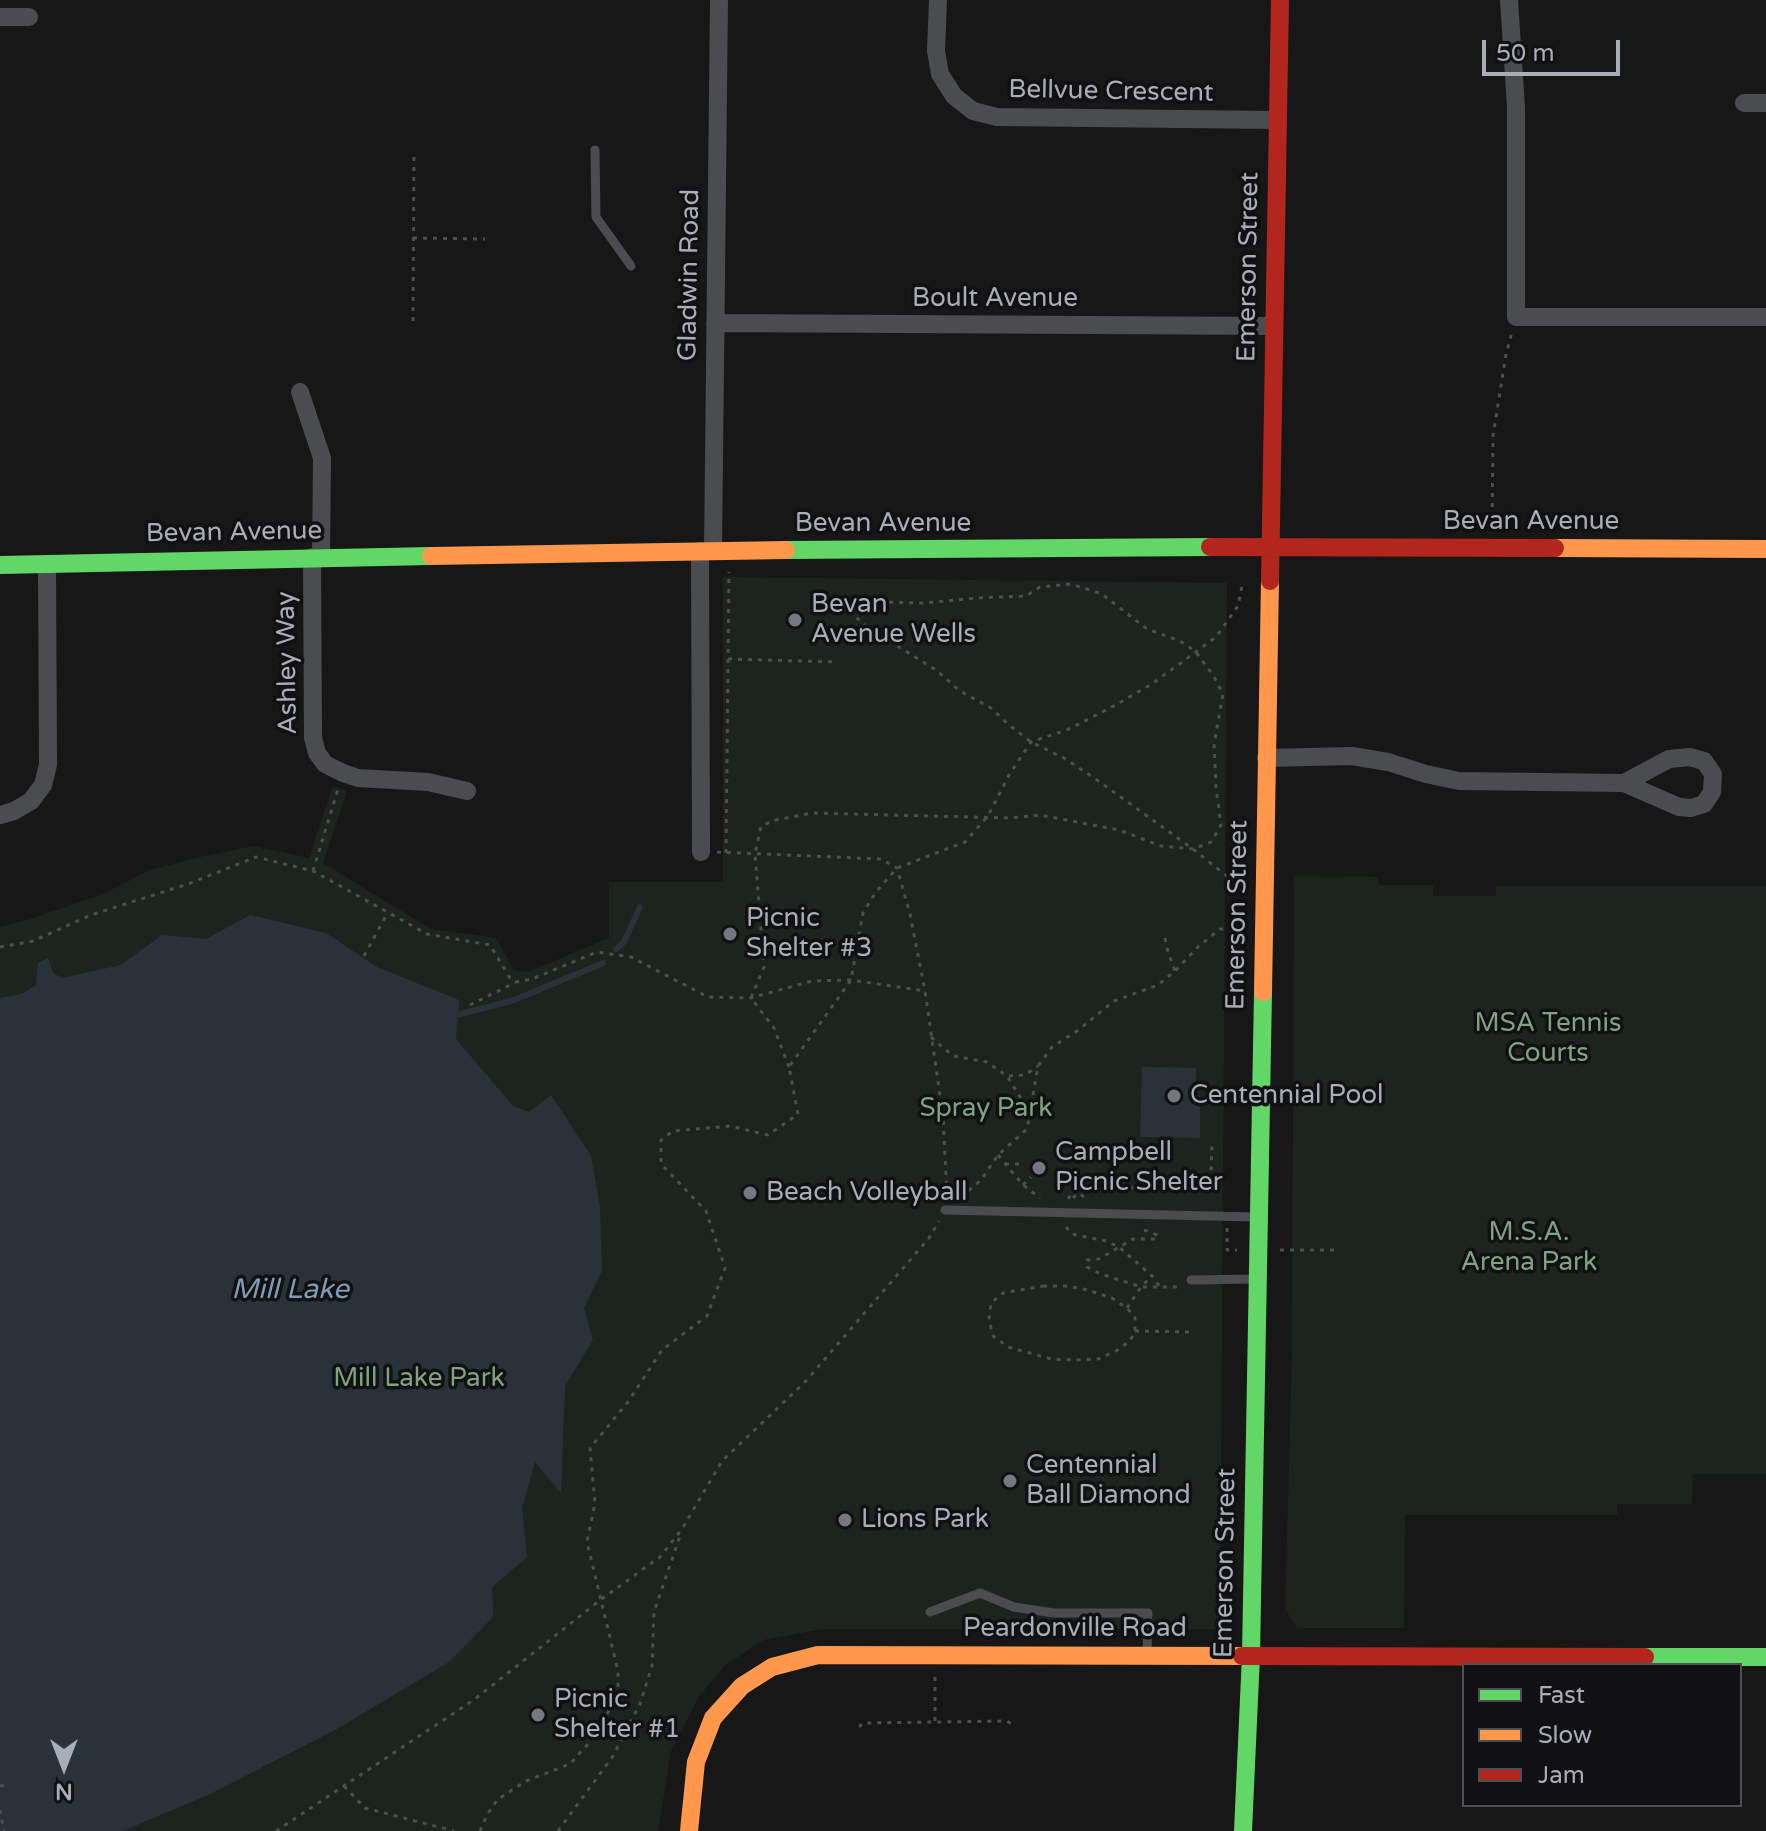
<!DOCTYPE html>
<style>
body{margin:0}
#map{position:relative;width:1766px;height:1831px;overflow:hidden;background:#171717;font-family:"Varela Round",sans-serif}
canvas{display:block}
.legend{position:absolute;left:1462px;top:1663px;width:280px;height:144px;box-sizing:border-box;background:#111113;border:2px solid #4d4f55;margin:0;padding:10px 14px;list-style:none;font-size:24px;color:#a8adb8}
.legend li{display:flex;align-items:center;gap:16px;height:40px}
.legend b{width:40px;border:2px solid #4d4f55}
.north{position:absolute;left:24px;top:1727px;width:80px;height:80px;-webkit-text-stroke:6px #111113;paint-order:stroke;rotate:180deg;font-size:22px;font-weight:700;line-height:32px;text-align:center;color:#a8adb8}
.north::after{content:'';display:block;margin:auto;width:28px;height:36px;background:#a8adb8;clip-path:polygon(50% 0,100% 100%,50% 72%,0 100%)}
.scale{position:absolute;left:1482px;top:40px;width:138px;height:36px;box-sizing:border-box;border:4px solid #a8adb8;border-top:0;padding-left:10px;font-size:24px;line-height:28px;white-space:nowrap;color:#a8adb8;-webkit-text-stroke:6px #111113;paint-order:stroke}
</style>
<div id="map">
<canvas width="1766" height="1831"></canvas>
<ul class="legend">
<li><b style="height:10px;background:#63d668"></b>Fast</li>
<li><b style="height:10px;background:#ff974d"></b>Slow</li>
<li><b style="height:10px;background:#b3261e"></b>Jam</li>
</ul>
<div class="north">N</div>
<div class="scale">50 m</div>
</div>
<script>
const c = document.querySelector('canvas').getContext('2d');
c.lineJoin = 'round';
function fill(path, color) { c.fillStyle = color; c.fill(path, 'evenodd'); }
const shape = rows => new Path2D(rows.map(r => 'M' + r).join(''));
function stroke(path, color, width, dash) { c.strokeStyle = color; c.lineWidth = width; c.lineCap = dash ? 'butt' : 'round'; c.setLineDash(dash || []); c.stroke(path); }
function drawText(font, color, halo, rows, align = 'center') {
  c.font = font + ' "Varela Round",sans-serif'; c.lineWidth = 7; c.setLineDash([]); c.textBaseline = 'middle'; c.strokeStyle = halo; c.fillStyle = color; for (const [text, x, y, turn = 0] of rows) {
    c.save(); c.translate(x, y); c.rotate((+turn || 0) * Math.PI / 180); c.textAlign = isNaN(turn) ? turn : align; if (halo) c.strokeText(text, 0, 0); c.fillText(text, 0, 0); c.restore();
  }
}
const green = shape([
 [723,577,1227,583,1220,1629,823,1629,763,1640,724,1666,698,1698,671,1751,658,1831,0,1831,0,927,27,920,103,894,150,870,200,857,253,846,309,858,333,786,347,791,323,863,431,929,496,938,514,970,528,972,609,938,609,882,723,882],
 [1294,876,1378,877,1379,885,1433,885,1433,896,1496,896,1496,886,1766,886,1766,1474,1693,1474,1692,1504,1617,1504,1617,1515,1405,1515,1404,1628,1297,1628,1285,1609,1292,1355]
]);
const water = shape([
 [250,915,326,933,377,967,459,1000,456,1039,513,1106,529,1112,551,1095,591,1156,600,1207,602,1271,584,1308,593,1340,565,1386,561,1493,535,1462,522,1508,527,1557,492,1587,493,1617,449,1662,337,1729,210,1794,123,1831,0,1831,0,998,22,994,36,985,38,963,48,958,53,973,62,978,121,965,162,935,206,939],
 [1142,1067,1196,1068,1196,1095,1200,1095,1200,1138,1140,1137]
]);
const stream = shape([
 [616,949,624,942,640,907],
 [453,1016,514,1000,603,963]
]);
const path = shape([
 [413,238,485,239],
 [413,321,414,156],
 [1492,527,1493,436,1506,354,1512,332],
 [728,659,838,662],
 [717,852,881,859,897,868,910,914,925,991],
 [726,853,729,572],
 [313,871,338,789],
 [1165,938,1168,952,1175,971],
 [0,947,33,941,91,915,188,884,256,857,313,871,427,934,490,945,510,978,516,982,532,979,597,952,631,957,708,997,751,998,812,981,851,980,925,991,943,1116,947,1195],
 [364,956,388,912],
 [470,1005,516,982],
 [931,1037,953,1056,987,1062,1007,1076,1030,1113],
 [789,1067,774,1028,751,998,764,967,755,854,761,826,776,820,812,813,1009,818,1040,815,1119,830,1161,846,1193,849,1211,842,1221,825,1216,787,1214,744,1223,694,1213,675,1195,651,1180,641,1147,629,1102,594,1071,584,1040,587,1026,596,977,598,924,603,838,601,867,627,936,670,960,691,991,708,1009,725,1031,742,1064,758,1097,780,1193,849,1243,889],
 [1009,1076,1025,1075,1038,1066],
 [998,1155,1023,1185,1040,1198],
 [1005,1164,1024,1164],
 [1023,1185,1031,1177],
 [1142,1188,1196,1189,1207,1183,1211,1173,1212,1145],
 [961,1197,981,1180,998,1155,1027,1129,1038,1066,1052,1047,1077,1031,1114,1001,1158,985,1175,971,1199,946,1220,929,1242,931],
 [1073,1198,1077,1194,1081,1194,1085,1199],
 [1068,1199,1077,1186,1142,1188,1142,1183],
 [1066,1227,1072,1234,1106,1241,1119,1247,1152,1276,1160,1287],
 [1227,1228,1227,1250,1237,1250],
 [1144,1230,1157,1235,1157,1239,1133,1239,1099,1259,1087,1260,1087,1267,1101,1274,1141,1287,1179,1287],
 [1280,1250,1334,1250],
 [1043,1286,1068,1286,1088,1290,1112,1298,1127,1308,1135,1318,1135,1331,1130,1341,1116,1351,1098,1359,1075,1360,1051,1359,1008,1347,993,1336,989,1320,991,1303,1003,1293,1043,1286],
 [1127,1308,1141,1287,1152,1276],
 [1135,1331,1191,1332],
 [935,1677,935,1722],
 [859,1727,863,1723,1007,1721,1013,1725],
 [0,1786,8,1785],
 [344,1786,365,1808,454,1831],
 [0,1810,4,1831],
 [276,1831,475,1699,599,1601,660,1557,682,1529,722,1461,806,1381,929,1238,939,1221],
 [480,1831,487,1815,497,1800,526,1781,570,1764,597,1734,618,1693,618,1671,587,1542,595,1503,590,1448,628,1402,662,1350,707,1316,725,1268,706,1211,661,1164,661,1140,673,1131,730,1126,768,1135,798,1114,789,1067,851,980,863,913,876,892,897,868,965,842,988,816,1009,775,1031,742,1069,729,1110,708,1152,684,1216,637,1238,606,1243,581],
 [558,1831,613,1756,640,1704,652,1666,654,1612,681,1533]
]);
const lane = shape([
 [595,150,596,217,631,266],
 [945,1210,1255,1217],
 [1191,1280,1254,1279],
 [930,1612,980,1593,1014,1607,1054,1613,1148,1613,1147,1655]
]);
const street = shape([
 [938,0,936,51,940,74,954,96,973,111,997,117,1277,120],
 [1509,0,1516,107,1516,317,1766,317],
 [0,17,29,17],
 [1744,103,1766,103],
 [715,323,1274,326],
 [300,392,322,458,321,557],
 [700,551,701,852],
 [713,551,719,0],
 [312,557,313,738,317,753,325,764,343,773,358,778,428,782,467,791],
 [1266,758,1352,756,1388,762,1426,774,1459,781,1624,783,1679,807,1691,808,1704,804,1712,792,1713,774,1704,761,1690,757,1669,759,1624,783],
 [0,815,14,811,31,801,43,785,48,765,47,564]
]);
const fast = shape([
 [786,550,1210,547],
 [0,565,431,556],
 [1645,1657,1766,1657],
 [1243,1831,1251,1655,1263,992]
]);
const slow = shape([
 [1555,548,1766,549],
 [431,556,786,550],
 [1263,992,1270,581],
 [689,1831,696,1762,713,1718,742,1686,772,1667,818,1655,1242,1656]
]);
const jam = shape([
 [1210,547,1555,548],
 [1270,581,1280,0],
 [1242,1656,1645,1657]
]);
const markers = [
 [795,620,8,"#757880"],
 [730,934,8,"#757880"],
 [1174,1096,8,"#757880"],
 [1039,1168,8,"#757880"],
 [750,1193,8,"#757880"],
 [1010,1481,8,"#757880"],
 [845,1520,8,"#757880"],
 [538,1715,8,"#757880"]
];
const streetNames = [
 ["Bellvue Crescent",1111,92,1],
 ["Emerson Street",1249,267,-89],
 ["Gladwin Road",690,275,-89],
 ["Boult Avenue",995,299],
 ["Bevan Avenue",1531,522],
 ["Bevan Avenue",883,524],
 ["Bevan Avenue",234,533,-1],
 ["Ashley Way",288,663,-91],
 ["Emerson Street",1238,915,-89],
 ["Emerson Street",1226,1563,-89],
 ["Peardonville Road",1075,1629]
];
const poiNames = [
 ["Bevan",811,605],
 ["Avenue Wells",811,635],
 ["Picnic",746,919],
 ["Shelter #3",746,949],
 ["Centennial Pool",1190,1096],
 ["Campbell",1055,1153],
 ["Picnic Shelter",1055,1183],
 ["Beach Volleyball",766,1193],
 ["Centennial",1026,1466],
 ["Ball Diamond",1026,1496],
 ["Lions Park",861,1520],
 ["Picnic",554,1700],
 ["Shelter #1",554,1730]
];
const parkNames = [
 ["MSA Tennis",1548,1024],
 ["Courts",1548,1054],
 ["Spray Park",986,1109],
 ["M.S.A.",1529,1233],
 ["Arena Park",1529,1263],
 ["Mill Lake Park",419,1379]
];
const waterNames = [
 ["Mill Lake",290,1291]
];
fill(green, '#1d241e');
fill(water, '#2a3239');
stroke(stream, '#2a3239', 6);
stroke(path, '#4d4e52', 3, [4, 6]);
stroke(lane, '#4b4c50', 9);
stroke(street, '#4b4c50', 18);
stroke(fast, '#63d668', 18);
stroke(slow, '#ff974d', 18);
stroke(jam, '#b3261e', 18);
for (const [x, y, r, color] of markers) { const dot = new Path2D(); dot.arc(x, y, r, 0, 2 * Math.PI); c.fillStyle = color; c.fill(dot); stroke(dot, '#111113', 3); }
drawText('26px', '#a8adb8', '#111113', streetNames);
drawText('26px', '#a8adb8', '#111113', poiNames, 'left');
drawText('26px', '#7fa381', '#111113', parkNames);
drawText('italic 28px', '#7f9bb3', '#111113', waterNames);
</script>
